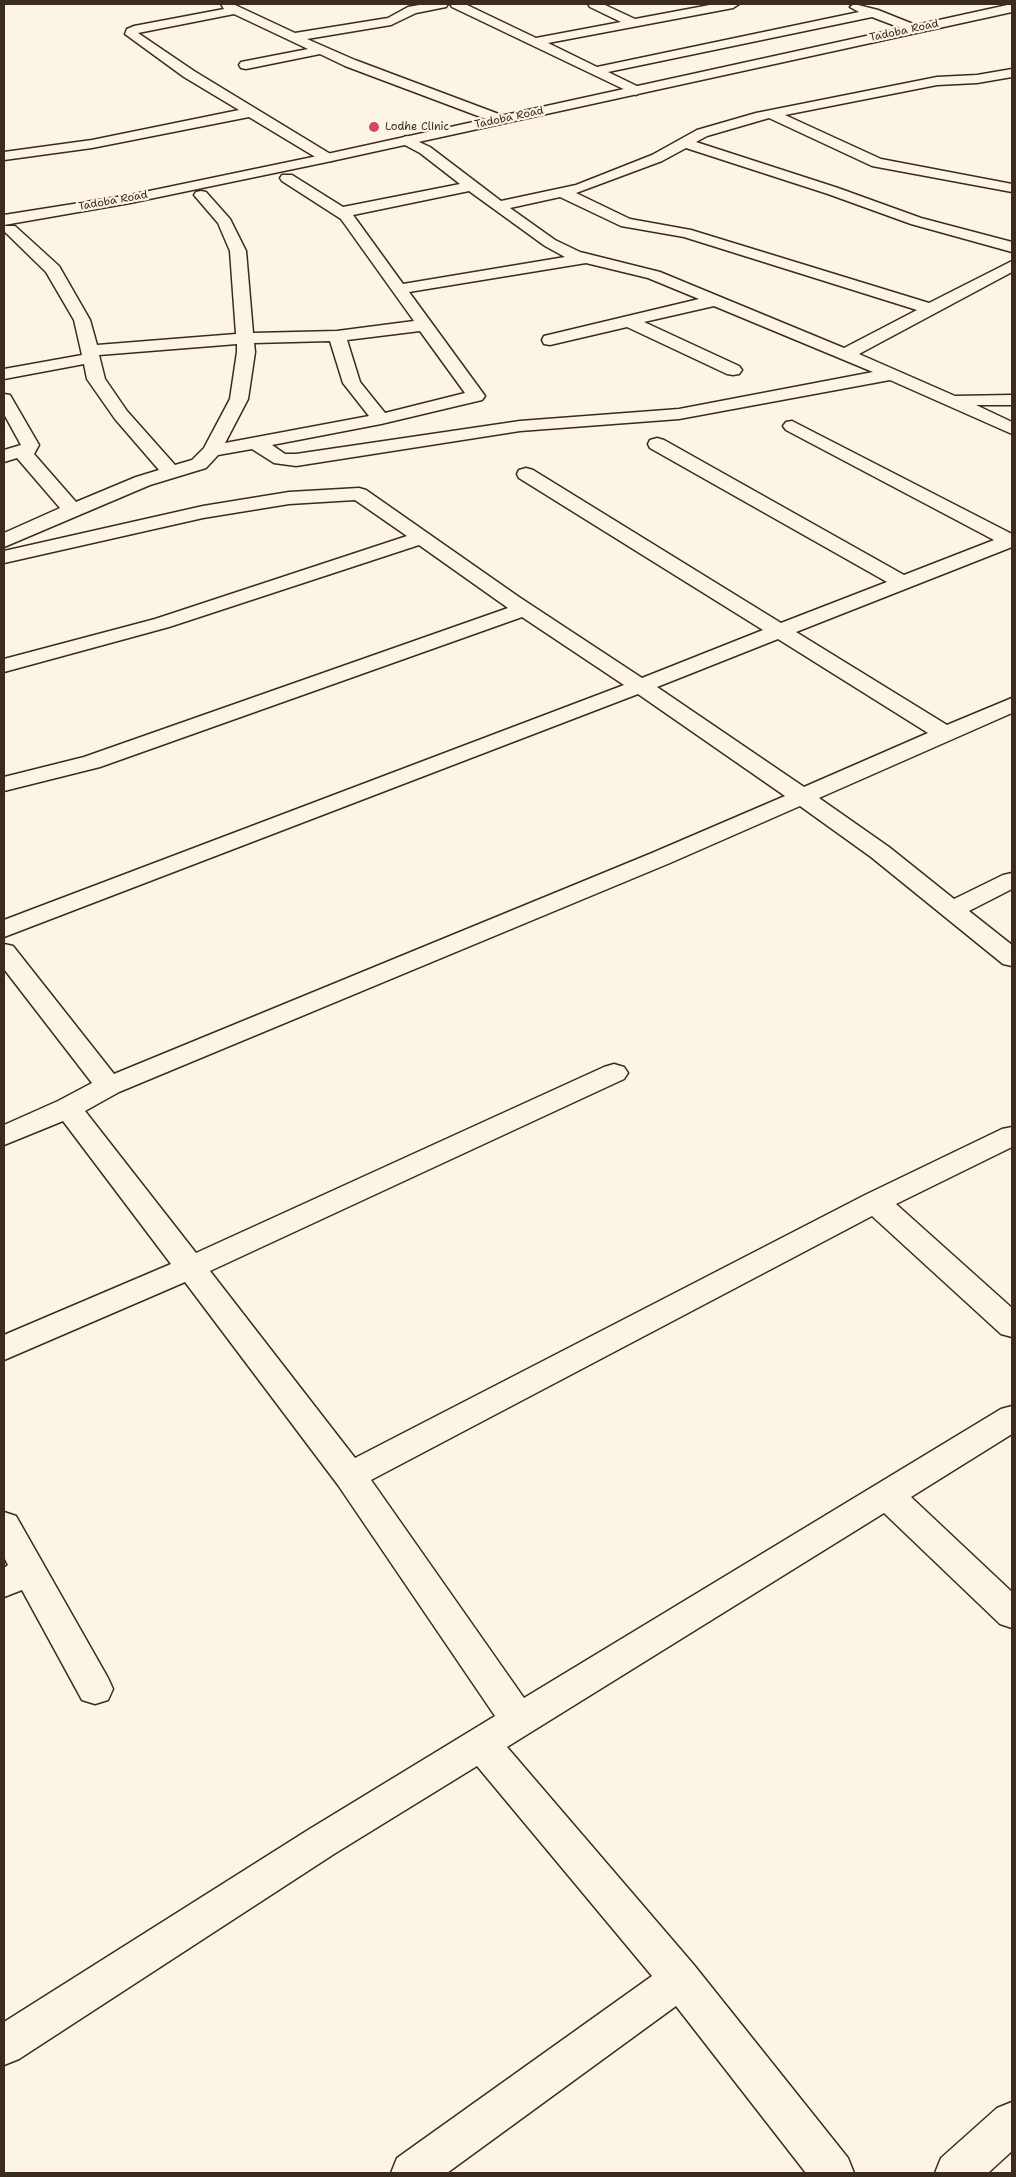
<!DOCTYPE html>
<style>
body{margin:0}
#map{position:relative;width:1016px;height:2177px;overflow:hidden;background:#fcf5e5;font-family:"Shantell Sans",sans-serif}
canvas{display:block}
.frame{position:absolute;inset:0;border:5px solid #3b2a1e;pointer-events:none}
</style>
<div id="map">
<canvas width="1016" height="2177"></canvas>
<div class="frame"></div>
</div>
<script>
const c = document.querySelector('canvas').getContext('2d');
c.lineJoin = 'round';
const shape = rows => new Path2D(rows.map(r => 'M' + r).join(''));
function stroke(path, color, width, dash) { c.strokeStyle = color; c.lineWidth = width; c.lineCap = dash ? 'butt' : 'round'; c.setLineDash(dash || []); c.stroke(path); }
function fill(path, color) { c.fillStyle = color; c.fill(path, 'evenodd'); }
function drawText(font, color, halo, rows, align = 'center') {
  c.font = font + ' "Shantell Sans",sans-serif'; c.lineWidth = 4.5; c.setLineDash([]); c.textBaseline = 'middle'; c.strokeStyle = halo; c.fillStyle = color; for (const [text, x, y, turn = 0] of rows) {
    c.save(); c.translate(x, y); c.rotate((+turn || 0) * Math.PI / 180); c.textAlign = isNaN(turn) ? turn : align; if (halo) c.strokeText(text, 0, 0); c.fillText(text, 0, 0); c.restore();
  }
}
const minor = shape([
 [221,4,233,4,295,33,388,18,408,7,425,4,448,4,446,7,416,13,391,25,307,39,355,60,504,116,506,119,504,122,494,122,345,66,320,54,246,69,241,68,239,65,241,62,308,49,234,14,138,33,194,71,332,155,334,158,332,161,322,161,249,117,92,148,4,160,4,152,92,140,239,110,184,77,125,34,127,29,134,26,224,9,221,4],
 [450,4,465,4,536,38,621,22,590,7,588,4,603,4,635,19,715,4,739,4,733,8,548,43,597,67,859,12,850,7,854,4,878,10,918,26,920,29,914,33,872,17,608,72,641,88,643,91,636,95,452,7,450,4],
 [1012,69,1012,77,977,83,937,85,785,115,881,159,1012,184,1012,192,872,166,769,118,707,136,696,142,838,188,921,218,1012,242,1012,252,911,224,828,194,686,148,662,161,576,193,630,219,691,230,929,303,1012,261,1012,272,859,354,955,396,1012,395,1012,405,976,405,1012,422,1012,434,890,380,679,419,520,431,296,466,274,463,252,449,218,455,206,468,150,485,4,547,4,533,60,508,17,458,4,462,4,450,21,445,4,414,4,394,10,395,39,445,34,454,76,502,136,477,159,470,115,419,87,379,84,364,4,379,4,369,82,355,74,320,46,272,5,232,5,226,15,226,59,266,90,320,97,345,236,334,230,251,218,223,194,195,196,192,201,191,206,192,230,219,246,251,253,333,337,331,414,321,341,219,282,181,280,178,282,175,292,175,343,207,460,184,420,153,401,143,399,140,406,136,430,147,501,201,576,185,652,155,697,130,756,113,937,77,977,75,1012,69],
 [469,191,545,246,565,257,403,284,353,215,469,191],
 [560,197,621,226,684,237,917,310,844,348,660,272,580,252,555,240,510,208,560,197],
 [586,263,648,278,699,299,544,336,542,340,544,344,550,345,627,327,727,374,733,375,739,374,742,370,739,366,644,322,714,306,873,372,679,409,520,421,296,454,285,454,272,445,381,424,482,400,485,396,409,292,586,263],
 [420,331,465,393,385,413,360,382,347,340,420,331],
 [330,341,343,383,369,416,225,443,248,399,255,352,254,343,330,341],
 [237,344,237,352,230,399,204,448,192,460,175,465,127,411,105,379,99,355,237,344],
 [792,421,1012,534,1012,547,796,632,947,725,1012,698,1012,713,819,798,889,847,954,899,1003,875,1012,873,1012,889,969,911,1012,945,1012,966,1003,964,871,857,800,806,670,863,119,1092,85,1111,196,1253,604,1067,614,1064,624,1067,628,1073,624,1079,210,1271,355,1458,865,1195,1002,1129,1012,1127,1012,1147,896,1204,1012,1308,1012,1337,1001,1334,872,1216,371,1480,524,1698,1001,1409,1012,1406,1012,1434,911,1497,1012,1592,1012,1628,1000,1624,884,1513,507,1747,694,1965,848,2158,854,2173,806,2173,676,2006,447,2173,391,2173,397,2158,652,1976,477,1766,334,1854,19,2059,4,2065,4,2022,308,1830,495,1716,338,1485,185,1282,4,1360,4,1335,171,1264,63,1121,4,1145,4,1125,58,1101,92,1083,4,969,4,944,13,946,114,1074,652,853,785,796,638,694,4,937,4,920,624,685,522,617,100,767,4,791,4,777,84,757,508,608,419,545,169,627,4,672,4,659,155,619,407,536,355,500,289,504,203,518,4,563,4,551,203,506,289,492,359,488,366,490,519,597,642,678,763,630,519,478,517,474,519,470,526,468,533,470,781,623,887,582,650,448,648,444,650,440,657,438,664,440,904,575,994,540,786,430,783,426,786,422,792,421],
 [778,639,928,733,804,787,657,687,778,639],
 [4,1512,16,1516,108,1678,113,1689,108,1700,95,1704,82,1700,22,1590,4,1597,4,1568,8,1565,4,1557,4,1512],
 [1012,2102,1012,2151,988,2173,935,2173,941,2158,997,2108,1012,2102]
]);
const major = shape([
 [1012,4,1012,12,327,162,130,203,4,225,4,215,130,195,327,154,1012,4]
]);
const markers = [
 [374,127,6,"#d1495b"]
];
const farStreetnames = [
 ["Tadoba Road",904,31,-12],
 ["Tadoba Road",509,118,-12],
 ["Tadoba Road",113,201,-10]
];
const farPoinames = [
 ["Lodhe Clinic",385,127]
];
stroke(minor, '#3b2a1e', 3);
stroke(major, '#3b2a1e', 3);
fill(minor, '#fcf5e5');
fill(major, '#fcf5e5');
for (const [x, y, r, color] of markers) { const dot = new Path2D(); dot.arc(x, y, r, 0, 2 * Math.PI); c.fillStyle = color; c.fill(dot); stroke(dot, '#fcf5e5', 2); }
drawText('11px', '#3b2a1e', '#fcf5e5', farStreetnames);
drawText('11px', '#3b2a1e', '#fcf5e5', farPoinames, 'left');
</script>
